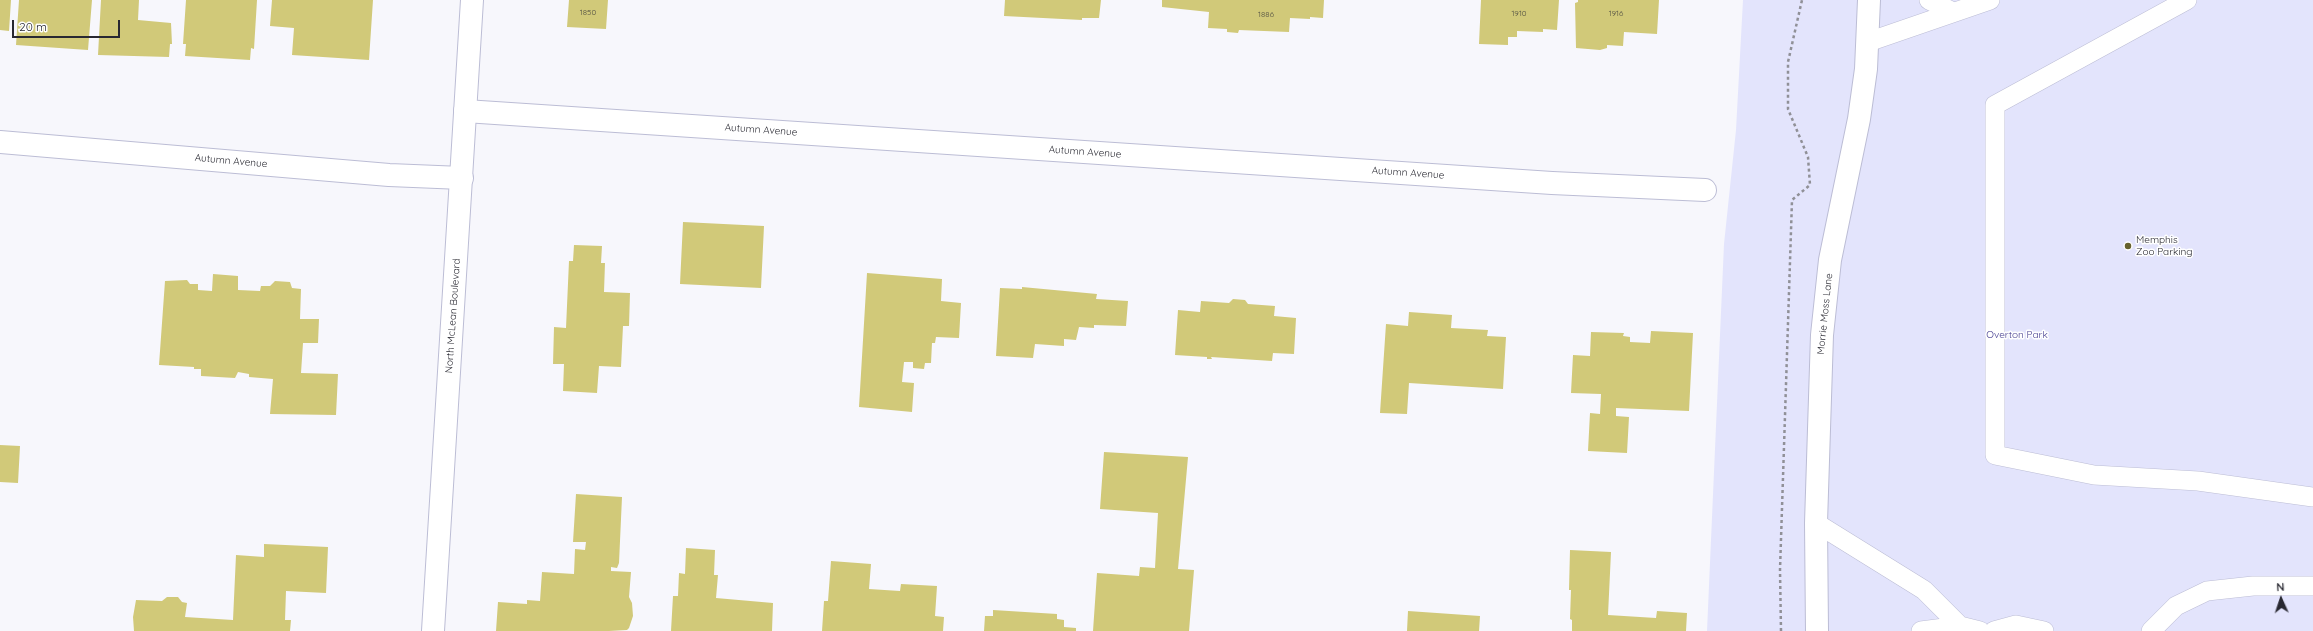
<!DOCTYPE html>
<style>
body{margin:0}
#map{position:relative;width:2313px;height:631px;overflow:hidden;background:#f7f7fc;font-family:Quicksand,sans-serif}
canvas{display:block}
.north{position:absolute;left:2261px;top:579px;width:40px;height:40px;-webkit-text-stroke:3px #fff;paint-order:stroke;rotate:357deg;font-size:11px;font-weight:700;line-height:16px;text-align:center;color:#282831}
.north::after{content:'';display:block;margin:auto;width:14px;height:18px;background:#282831;clip-path:polygon(50% 0,100% 100%,50% 72%,0 100%)}
.scale{position:absolute;left:12px;top:20px;width:108px;height:18px;box-sizing:border-box;border:2px solid #282831;border-top:0;padding-left:5px;font-size:12px;line-height:14px;white-space:nowrap;color:#282831;-webkit-text-stroke:3px #fff;paint-order:stroke}
</style>
<div id="map">
<canvas width="2313" height="631"></canvas>
<div class="north">N</div>
<div class="scale">20 m</div>
</div>
<script>
const c = document.querySelector('canvas').getContext('2d');
c.lineJoin = 'round';
function fill(path, color) { c.fillStyle = color; c.fill(path, 'evenodd'); }
const shape = rows => new Path2D(rows.map(r => 'M' + r).join(''));
function stroke(path, color, width, dash) { c.strokeStyle = color; c.lineWidth = width; c.lineCap = dash ? 'butt' : 'round'; c.setLineDash(dash || []); c.stroke(path); }
function drawText(font, color, halo, rows, align = 'center') {
  c.font = font + ' Quicksand,sans-serif'; c.lineWidth = 3; c.setLineDash([]); c.textBaseline = 'middle'; c.strokeStyle = halo; c.fillStyle = color; for (const [text, x, y, turn = 0] of rows) {
    c.save(); c.translate(x, y); c.rotate((+turn || 0) * Math.PI / 180); c.textAlign = isNaN(turn) ? turn : align; if (halo) c.strokeText(text, 0, 0); c.fillText(text, 0, 0); c.restore();
  }
}
const green = shape([
 [1743,0,2313,0,2313,631,1707,631,1724,244,1736,130]
]);
const building = shape([
 [0,0,11,0,9,31,0,30],
 [19,0,92,0,88,50,16,45],
 [101,0,139,0,138,20,171,23,172,44,170,44,169,57,98,55],
 [186,0,257,0,254,49,251,48,250,60,185,56,186,44,183,44],
 [272,0,373,0,369,60,292,55,294,28,270,26],
 [569,0,608,0,606,29,567,27],
 [1005,0,1101,0,1099,18,1082,18,1082,20,1004,16],
 [1162,0,1324,0,1323,18,1310,17,1310,19,1290,18,1289,32,1239,30,1238,33,1227,32,1227,29,1208,28,1209,12,1162,7],
 [1481,0,1559,0,1557,30,1543,29,1543,32,1517,31,1517,37,1508,37,1508,45,1479,44],
 [1578,0,1659,0,1657,34,1624,32,1623,46,1607,45,1607,48,1600,50,1576,48,1575,3,1578,2],
 [683,222,764,226,761,288,680,284],
 [574,245,602,246,601,263,605,263,604,292,630,293,629,326,623,326,621,367,599,366,597,393,563,391,564,364,553,364,554,327,566,328,569,261,573,261],
 [867,273,942,279,941,301,961,303,959,338,936,337,935,343,932,343,931,363,925,363,924,369,913,368,913,362,904,362,902,382,914,383,912,412,859,407],
 [213,274,238,276,238,290,260,291,261,286,270,286,275,281,290,282,292,288,301,289,300,319,319,319,318,343,303,343,301,373,338,374,336,415,270,414,273,379,249,377,249,374,238,372,235,378,201,376,201,369,194,369,194,367,159,365,165,281,187,280,190,284,198,284,198,290,212,291],
 [1022,287,1097,294,1096,299,1128,301,1126,326,1094,325,1094,328,1079,327,1076,340,1064,339,1064,346,1035,344,1033,358,996,356,1000,288,1022,289],
 [1233,299,1245,300,1248,304,1275,306,1274,316,1296,318,1294,354,1273,353,1272,361,1211,357,1212,359,1207,359,1207,357,1175,355,1178,310,1200,312,1201,301,1229,303],
 [1409,312,1452,315,1451,328,1488,330,1487,336,1506,337,1503,389,1409,383,1407,414,1380,413,1386,324,1408,326],
 [1651,331,1693,333,1689,411,1616,408,1616,416,1629,417,1627,453,1588,451,1590,413,1600,414,1601,394,1571,393,1573,355,1590,356,1591,332,1624,333,1623,336,1630,337,1630,342,1650,343],
 [0,445,20,446,18,483,0,482],
 [1104,452,1188,457,1178,569,1194,570,1189,631,1093,631,1097,573,1139,576,1140,567,1155,568,1158,513,1100,509],
 [576,494,622,497,619,563,617,568,611,567,611,571,631,572,629,597,632,603,633,616,629,628,627,630,609,631,496,631,498,602,527,604,527,600,540,601,542,572,574,574,575,549,585,550,586,542,573,542],
 [264,544,328,547,326,593,286,591,285,620,291,620,290,631,134,631,133,617,136,600,162,601,167,597,178,597,182,602,187,603,185,617,233,620,236,555,264,557],
 [686,548,715,550,714,575,718,575,716,598,773,603,772,631,671,631,673,596,678,596,679,573,685,574],
 [1570,550,1611,552,1608,615,1656,618,1657,611,1687,613,1686,631,1572,631,1572,620,1570,619,1571,590,1569,590],
 [831,561,871,564,869,589,900,591,901,584,937,586,935,616,944,617,943,631,822,631,824,601,828,601],
 [993,610,1057,614,1057,619,1064,620,1064,627,1076,628,1076,631,984,631,985,616,993,616],
 [1408,611,1480,616,1479,631,1407,631]
]);
const path = shape([
 [1781,631,1780,570,1792,200,1810,185,1808,157,1788,109,1788,62,1802,0]
]);
const lane = shape([
 [1929,0,1953,12],
 [2187,0,1995,105,1995,455,2094,475,2198,481,2313,497],
 [1868,42,1990,0],
 [1816,523,1924,590,1960,626],
 [1921,631,1960,626,1980,631],
 [1994,631,2016,625,2044,631],
 [2151,631,2176,606,2207,591,2253,586,2313,586]
]);
const street = shape([
 [465,111,1552,183,1705,190],
 [0,142,389,175,462,178],
 [1817,631,1816,523,1822,335,1830,260,1859,119,1866,69,1869,0]
]);
const secondary = shape([
 [433,631,472,0]
]);
const markers = [
 [2128,246,4,"#66612d"]
];
const numberNames = [
 ["1850",588,13],
 ["1910",1519,14],
 ["1916",1616,14],
 ["1886",1266,15]
];
const streetNames = [
 ["Autumn Avenue",761,130,4],
 ["Autumn Avenue",1085,152,4],
 ["Autumn Avenue",231,161,5],
 ["Autumn Avenue",1408,173,4],
 ["Morrie Moss Lane",1825,314,-84],
 ["North McLean Boulevard",453,316,-86]
];
const poiNames = [
 ["Memphis",2136,240],
 ["Zoo Parking",2136,252]
];
const parkNames = [
 ["Overton Park",2017,335]
];
fill(green, '#e3e4fc');
fill(building, '#d1c979');
stroke(lane, '#bcbdd5', 20);
stroke(street, '#bcbdd5', 24);
stroke(secondary, '#bcbdd5', 24);
stroke(path, '#909097', 2.5, [3, 3]);
stroke(lane, '#fff', 19);
stroke(street, '#fff', 22);
stroke(secondary, '#fff', 22);
for (const [x, y, r, color] of markers) { const dot = new Path2D(); dot.arc(x, y, r, 0, 2 * Math.PI); c.fillStyle = color; c.fill(dot); stroke(dot, '#fff', 1.5); }
drawText('8px', '#525043', null, numberNames);
drawText('10px', '#282831', '#fff', streetNames);
drawText('10px', '#282831', '#fff', poiNames, 'left');
drawText('10px', '#443c8f', '#fff', parkNames);
</script>
